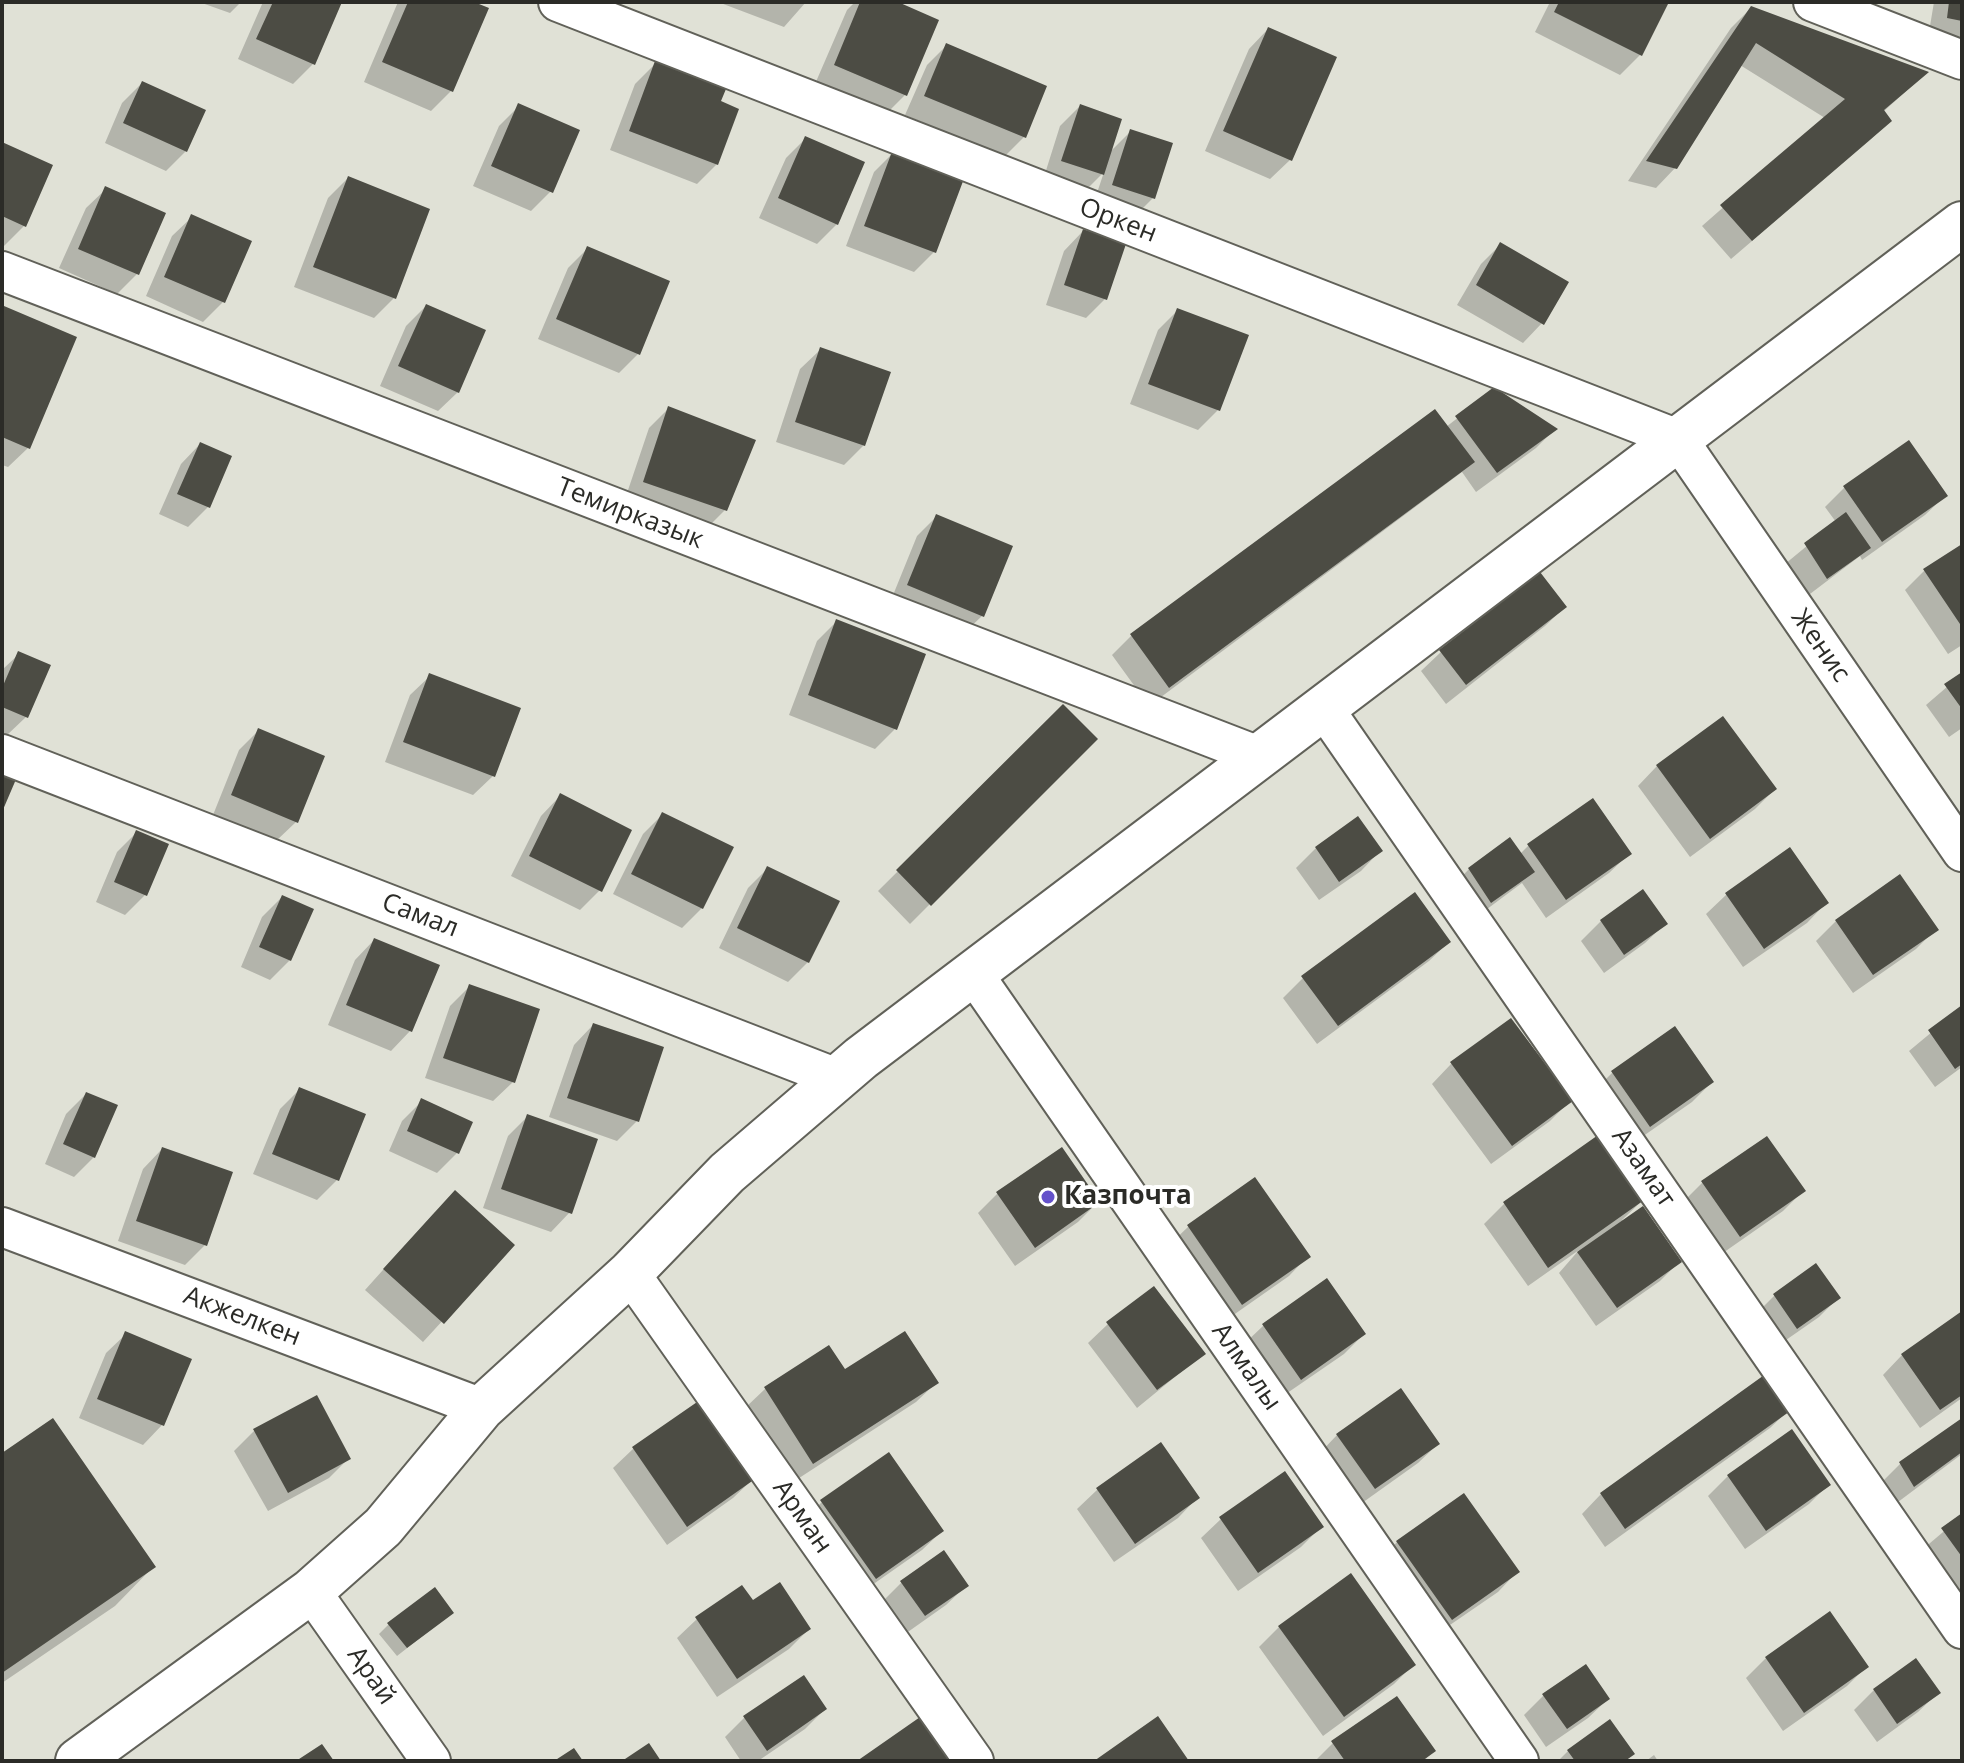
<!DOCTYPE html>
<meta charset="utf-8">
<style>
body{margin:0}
#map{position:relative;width:1964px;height:1763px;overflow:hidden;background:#e0e1d6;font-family:"Open Sans",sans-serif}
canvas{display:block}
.frame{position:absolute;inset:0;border:4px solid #2b2b27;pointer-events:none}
</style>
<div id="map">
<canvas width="1964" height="1763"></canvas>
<div class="frame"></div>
</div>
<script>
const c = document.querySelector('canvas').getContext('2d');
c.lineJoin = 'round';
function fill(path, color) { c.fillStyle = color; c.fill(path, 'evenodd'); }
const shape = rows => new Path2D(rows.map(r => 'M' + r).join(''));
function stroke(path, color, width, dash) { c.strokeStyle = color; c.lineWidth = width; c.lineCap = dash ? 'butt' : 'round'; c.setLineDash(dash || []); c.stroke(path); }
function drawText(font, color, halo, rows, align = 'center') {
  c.font = font + ' "Open Sans",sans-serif'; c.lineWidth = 8; c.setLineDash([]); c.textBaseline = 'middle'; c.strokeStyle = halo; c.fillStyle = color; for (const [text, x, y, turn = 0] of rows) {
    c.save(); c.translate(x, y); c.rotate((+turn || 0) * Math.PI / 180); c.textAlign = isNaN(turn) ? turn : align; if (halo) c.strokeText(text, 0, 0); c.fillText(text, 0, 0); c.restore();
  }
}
const shadow = shape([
 [199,2,241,2,230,13],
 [263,2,340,2,313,64,293,84,238,59],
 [398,2,469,2,451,91,431,111,364,82],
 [718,2,806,2,784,27],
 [855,2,893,2,905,95,885,115,815,84,847,10],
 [1550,2,1667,2,1640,55,1620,75,1535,32],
 [1934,2,1962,2,1962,43,1928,38],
 [1751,8,1926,73,1883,112,1890,120,1870,140,1731,259,1702,226,1825,118,1740,65,1676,167,1656,188,1628,181,1731,28],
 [1268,29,1290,160,1270,179,1205,151,1249,49],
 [946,46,1024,137,1005,156,905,115,927,65],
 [655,64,719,103,717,164,697,184,610,150,635,84],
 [142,83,186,151,166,171,105,143,122,103],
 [519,106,551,191,531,211,473,186,499,126],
 [1080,106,1109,153,1131,131,1153,198,1133,218,1093,205,1104,172,1082,194,1043,180,1060,126],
 [805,139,837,224,817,244,759,218,786,158],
 [2,144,24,226,4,246,2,244],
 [894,152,934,252,914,272,846,246,874,172],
 [348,178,428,210,394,298,374,318,294,287,328,198],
 [106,189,163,214,137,274,117,294,59,268,86,208],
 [192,217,223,302,203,322,146,296,172,236],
 [1083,231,1105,299,1086,318,1046,305,1064,251],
 [1500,245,1542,323,1523,343,1457,305,1481,264],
 [587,249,638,354,619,373,538,339,568,268],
 [426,306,458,392,438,411,380,386,406,326],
 [5,309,28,448,8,467,2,465],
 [1178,310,1218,410,1198,430,1130,404,1158,330],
 [820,350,864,445,844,465,776,442,800,369],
 [1495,389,1555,429,1536,448,1476,492,1462,472,1149,706,1112,655,1131,636,1446,427],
 [669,408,725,510,705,530,624,502,649,428],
 [200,444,208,507,188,527,159,514,181,464],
 [1845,487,1945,496,1925,515,1862,560,1860,556,1806,597,1785,564,1836,522,1825,507],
 [937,516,982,616,962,635,889,605,917,536],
 [1962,546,1962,645,1948,654,1905,590,1925,570],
 [1565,607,1545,626,1446,704,1421,671,1441,652],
 [837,621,895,729,875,749,789,715,817,641],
 [19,654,26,717,6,736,2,734,2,670],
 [1962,674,1962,728,1949,737,1926,705],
 [430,676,493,776,473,795,385,762,410,695],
 [1063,707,1095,739,910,924,878,891],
 [259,730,296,822,276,841,213,815,239,750],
 [1657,766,1775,789,1755,809,1690,857,1638,786],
 [560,796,600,890,580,910,511,876,541,816],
 [663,814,702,908,682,928,613,894,643,834],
 [137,832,145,895,125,915,96,902,117,852],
 [1529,845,1629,854,1609,873,1546,918,1522,883,1471,921,1450,889,1469,869,1520,854],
 [1316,848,1380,851,1361,871,1319,900,1296,868],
 [1789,850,1826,903,1807,923,1743,967,1706,914,1726,895],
 [768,868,808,962,788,982,719,948,748,888],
 [1899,877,1936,929,1916,949,1853,993,1816,941,1836,921],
 [282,897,290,960,270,980,241,967,262,917],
 [1601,921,1665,924,1645,943,1604,973,1581,941],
 [374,940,438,966,410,1031,391,1051,328,1025,355,960],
 [1449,942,1429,961,1317,1044,1283,998,1303,978],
 [470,986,513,1082,493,1101,425,1078,450,1006],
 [1962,1007,1962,1067,1935,1087,1909,1051],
 [1511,1020,1570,1101,1550,1121,1491,1164,1432,1084,1451,1064],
 [593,1025,637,1121,617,1141,549,1117,574,1045],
 [1675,1029,1712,1082,1692,1102,1629,1146,1592,1093,1612,1073],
 [300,1089,363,1115,337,1180,317,1200,253,1174,280,1109],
 [86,1094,94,1157,74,1177,45,1164,66,1114],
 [422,1101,457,1153,437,1173,389,1151,402,1121],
 [528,1116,570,1212,551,1232,483,1208,508,1136],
 [1601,1136,1645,1198,1622,1220,1679,1262,1660,1281,1596,1326,1559,1273,1579,1250,1528,1286,1484,1224,1504,1204],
 [162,1149,205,1245,185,1265,118,1241,143,1169],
 [1255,1180,1308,1256,1289,1276,1222,1323,1168,1246,1188,1227],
 [1703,1182,1803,1191,1783,1211,1720,1255,1683,1202],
 [997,1194,1098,1202,1078,1222,1015,1266,978,1213],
 [435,1212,512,1245,423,1342,365,1290],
 [1775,1295,1838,1298,1819,1317,1776,1347,1755,1315],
 [1962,1314,1962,1398,1920,1428,1883,1375,1902,1355],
 [1108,1324,1203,1354,1137,1408,1088,1343],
 [1263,1326,1364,1334,1344,1354,1280,1398,1243,1345],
 [126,1334,162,1425,143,1445,79,1418,106,1353],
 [828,1348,844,1372,936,1383,916,1402,793,1482,745,1408,765,1389],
 [699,1402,753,1479,733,1498,667,1545,613,1468,633,1449],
 [1790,1409,1770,1428,1605,1547,1582,1514,1601,1494],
 [1962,1420,1962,1454,1894,1505,1881,1483,1900,1464],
 [254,1431,349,1458,329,1478,268,1511,234,1451],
 [1791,1432,1828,1485,1809,1504,1745,1549,1708,1496,1728,1476],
 [1337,1435,1438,1444,1418,1463,1355,1508,1318,1455],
 [1160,1445,1197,1498,1178,1518,1114,1562,1077,1509,1097,1490],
 [2,1456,153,1567,115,1606,2,1683],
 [822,1502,942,1531,922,1550,855,1597,802,1521],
 [1962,1516,1962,1600,1923,1549],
 [1221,1519,1321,1527,1301,1547,1238,1591,1201,1538],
 [1397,1542,1517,1572,1498,1592,1431,1638,1378,1562],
 [902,1582,966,1586,946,1605,905,1634,882,1602],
 [752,1603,809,1629,789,1649,717,1697,677,1638,697,1619],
 [452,1613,397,1656,379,1634,389,1624],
 [1829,1614,1866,1667,1847,1686,1783,1731,1746,1678,1766,1658],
 [1279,1627,1414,1664,1394,1684,1323,1736,1259,1647],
 [1874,1690,1938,1693,1918,1712,1877,1742,1854,1710],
 [1543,1696,1608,1699,1588,1718,1546,1747,1524,1715],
 [825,1709,805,1729,758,1761,741,1761,725,1737,745,1717],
 [1333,1743,1433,1751,1424,1761,1315,1761],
 [1568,1751,1625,1761,1558,1761],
 [1654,1755,1658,1761,1646,1761]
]);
const building = shape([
 [273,2,342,2,315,65,256,39],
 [408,2,474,2,489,8,453,92,382,62],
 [860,2,898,2,939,20,907,96,834,65],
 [1559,2,1669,2,1642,56,1554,12],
 [1949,2,1962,2,1962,21,1947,18],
 [1751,6,1929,72,1884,110,1892,121,1752,241,1720,205,1845,99,1756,43,1677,169,1646,161],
 [1268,27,1337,57,1292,161,1223,131],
 [946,43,1047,86,1026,138,924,96],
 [655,61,726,89,721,101,739,109,718,165,629,131],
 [142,81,206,110,187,152,123,123],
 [518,103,580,130,553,193,491,166],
 [1080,104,1122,119,1104,175,1061,161],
 [1130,129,1173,143,1155,199,1112,185],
 [805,136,865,162,838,225,778,198],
 [2,142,53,165,26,227,2,216],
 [893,149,965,176,936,253,864,226],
 [348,176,430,209,396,299,313,267],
 [105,186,166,213,139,275,78,249],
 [191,214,252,241,225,303,164,277],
 [1083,229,1126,244,1107,300,1064,285],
 [1500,242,1569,282,1544,325,1476,285],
 [587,246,670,281,640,355,556,319],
 [426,304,486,330,459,393,398,366],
 [4,306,77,337,30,449,2,437],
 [1177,308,1249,335,1220,411,1148,384],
 [820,347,891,372,865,446,795,422],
 [1494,387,1558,429,1497,473,1455,416],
 [668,406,756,440,727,511,643,482],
 [1435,409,1475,462,1169,688,1130,634],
 [1909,440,1948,496,1882,542,1843,486],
 [200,442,232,456,210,508,177,494],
 [1846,512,1871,548,1827,579,1804,543],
 [936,514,1013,546,984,617,907,585],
 [1962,544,1962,627,1923,569],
 [1540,572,1567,607,1466,685,1439,650],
 [836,619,926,654,897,730,808,695],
 [18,651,51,665,28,718,2,707,2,688],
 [1962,672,1962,709,1944,684],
 [429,673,521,708,495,777,403,742],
 [1063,704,1098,739,931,906,896,870],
 [1723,716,1777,789,1710,839,1656,765],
 [258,728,325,756,298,823,231,795],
 [2,771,17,777,2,812],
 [560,793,632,830,602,892,529,856],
 [1593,798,1632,854,1566,900,1527,844],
 [662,812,734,847,703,909,631,874],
 [1358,816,1383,851,1339,882,1315,847],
 [136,830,169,844,147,896,114,882],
 [1510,837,1535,872,1491,903,1468,868],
 [1790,847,1829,903,1764,949,1725,893],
 [767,866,840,901,809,963,737,928],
 [1900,874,1939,930,1873,975,1835,920],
 [1643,889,1668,924,1624,955,1600,920],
 [1415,892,1451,942,1338,1026,1301,976],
 [282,895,314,909,291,961,259,947],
 [374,938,440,965,412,1032,346,1005],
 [469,984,540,1009,515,1083,443,1058],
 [1962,1005,1962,1064,1955,1069,1928,1030],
 [1511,1018,1573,1101,1512,1146,1450,1062],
 [593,1023,664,1047,639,1122,567,1098],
 [1675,1026,1714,1082,1650,1127,1611,1071],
 [299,1087,366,1114,339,1181,272,1154],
 [86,1092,118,1105,95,1158,63,1144],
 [421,1098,473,1122,459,1154,407,1131],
 [527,1114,598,1139,572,1214,501,1189],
 [1601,1133,1647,1198,1548,1268,1503,1202],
 [1767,1136,1806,1191,1740,1237,1701,1181],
 [162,1147,233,1172,207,1246,136,1221],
 [1062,1147,1100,1202,1035,1248,996,1192],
 [1255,1177,1311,1257,1242,1305,1187,1225],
 [455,1190,515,1245,444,1324,383,1269],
 [1643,1206,1682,1262,1617,1308,1577,1252],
 [1816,1263,1841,1298,1797,1329,1773,1294],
 [1327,1278,1366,1334,1301,1380,1262,1324],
 [1154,1286,1206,1354,1157,1390,1106,1322],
 [1962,1311,1962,1395,1940,1410,1901,1354],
 [125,1331,192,1359,164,1426,97,1399],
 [905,1331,939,1383,813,1464,764,1387,829,1345,845,1369],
 [1767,1373,1793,1409,1625,1529,1600,1493],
 [1401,1388,1440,1444,1375,1489,1336,1434],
 [317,1395,351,1459,288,1493,253,1429],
 [700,1400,755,1479,687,1527,632,1447],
 [53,1418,156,1567,2,1673,2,1453],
 [1962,1418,1962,1452,1914,1487,1899,1462],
 [1792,1429,1831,1485,1766,1531,1727,1475],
 [1161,1442,1200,1498,1135,1544,1096,1488],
 [889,1452,944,1531,876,1579,820,1500],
 [1285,1471,1324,1527,1258,1573,1219,1517],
 [1464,1493,1520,1572,1452,1620,1396,1541],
 [1962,1513,1962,1557,1941,1528],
 [944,1550,969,1586,925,1616,900,1581],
 [1351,1573,1416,1665,1344,1717,1278,1626],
 [780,1582,811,1629,737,1679,695,1617,742,1585,753,1600],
 [435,1587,454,1613,407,1648,387,1623],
 [1830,1611,1869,1667,1804,1713,1765,1657],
 [1916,1658,1941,1693,1897,1724,1873,1689],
 [1586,1664,1610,1699,1567,1729,1542,1694],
 [804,1675,827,1709,767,1751,743,1716],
 [1397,1696,1436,1751,1422,1761,1345,1761,1331,1741],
 [923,1715,956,1761,857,1761],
 [1158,1716,1189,1761,1094,1761],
 [1610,1719,1635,1754,1625,1761,1575,1761,1567,1750],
 [649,1743,661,1761,622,1761],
 [322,1744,334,1761,296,1761],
 [574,1748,583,1761,554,1761]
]);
const street = shape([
 [558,2,1678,439,1962,852],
 [1813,2,1962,60],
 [2,271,1259,756],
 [1323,707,1962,1629],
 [2,754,837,1078],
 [973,973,1519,1761],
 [2,1227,482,1408],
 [630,1273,974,1761],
 [311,1591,431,1761]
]);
const secondary = shape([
 [78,1761,311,1591,383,1527,482,1408,630,1273,727,1173,861,1058,1962,224]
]);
const markers = [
 [1048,1197,8,"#6451ca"]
];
const streetNames = [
 ["Оркен",1118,221,21],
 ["Темирказык",630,514,21],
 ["Женис",1820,646,55],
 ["Самал",420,916,21],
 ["Азамат",1643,1168,55],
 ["Акжелкен",242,1317,21],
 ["Алмалы",1246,1367,55],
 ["Арман",802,1517,55],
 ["Арай",371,1676,55]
];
const poiNames = [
 ["Казпочта",1064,1197]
];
fill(shadow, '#0003');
fill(building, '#4c4c44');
stroke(street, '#616159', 42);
stroke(secondary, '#616159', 48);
stroke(street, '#fff', 38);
stroke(secondary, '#fff', 44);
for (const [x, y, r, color] of markers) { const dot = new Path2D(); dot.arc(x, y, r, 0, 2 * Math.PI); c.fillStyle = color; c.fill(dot); stroke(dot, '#fff', 3); }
drawText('26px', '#2b2b27', '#fff', streetNames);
drawText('bold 26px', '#2b2b27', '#fff', poiNames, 'left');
</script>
